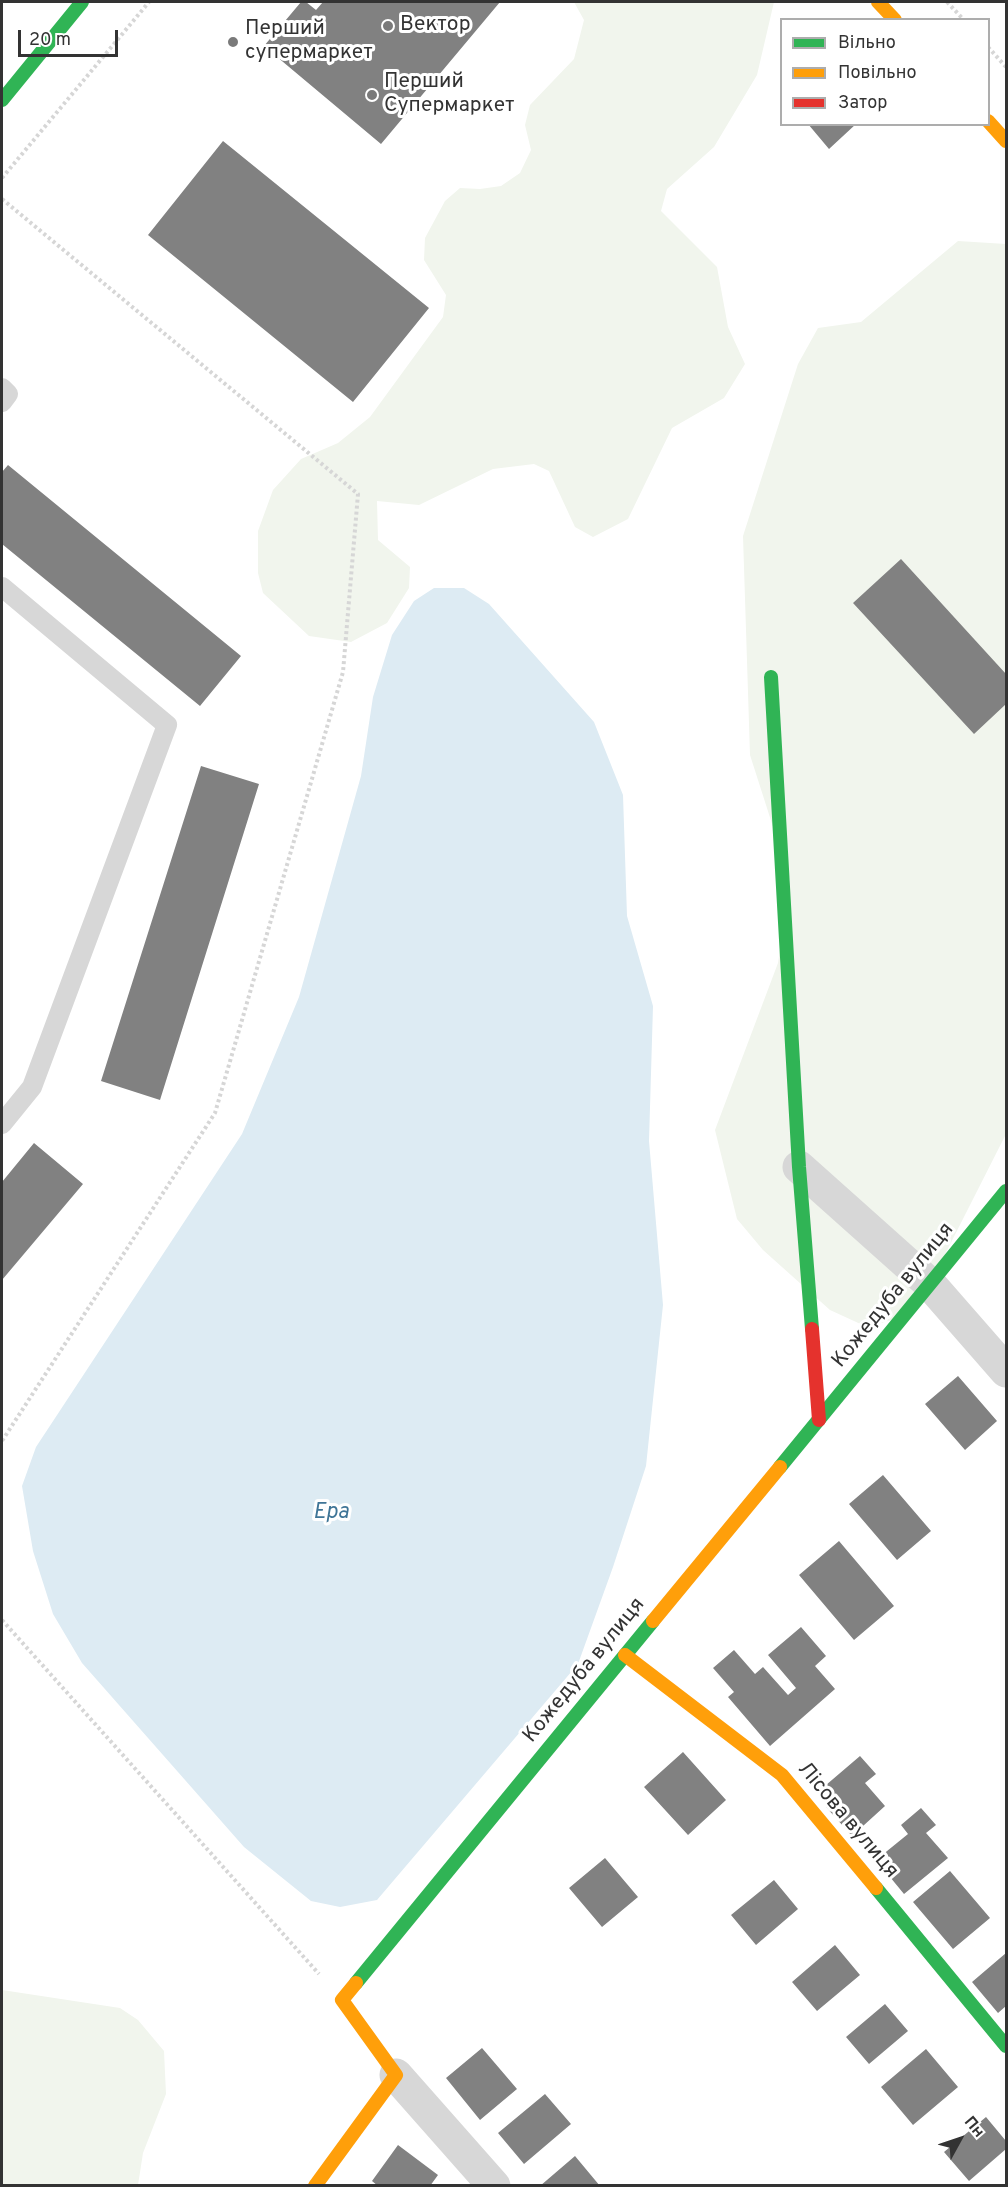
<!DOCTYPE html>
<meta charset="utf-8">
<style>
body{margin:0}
#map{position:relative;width:1008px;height:2187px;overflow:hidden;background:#fff;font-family:Overpass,sans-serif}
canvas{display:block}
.frame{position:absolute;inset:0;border:3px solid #333;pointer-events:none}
.legend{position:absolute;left:780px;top:18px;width:210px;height:108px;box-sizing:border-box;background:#fff;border:2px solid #adadad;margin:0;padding:8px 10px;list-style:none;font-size:18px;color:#333}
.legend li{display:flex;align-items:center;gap:12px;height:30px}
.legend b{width:30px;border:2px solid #adadad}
.north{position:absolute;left:930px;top:2109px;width:60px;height:60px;-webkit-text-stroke:4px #fff;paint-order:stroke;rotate:50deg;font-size:16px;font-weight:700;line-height:24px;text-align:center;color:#333}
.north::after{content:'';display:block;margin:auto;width:21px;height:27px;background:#333;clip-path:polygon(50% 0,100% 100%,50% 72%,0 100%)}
.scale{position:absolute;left:18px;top:30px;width:100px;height:27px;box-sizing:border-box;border:3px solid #333;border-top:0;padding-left:8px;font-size:18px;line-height:21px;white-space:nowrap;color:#333;-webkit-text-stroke:4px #fff;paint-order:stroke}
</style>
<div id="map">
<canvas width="1008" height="2187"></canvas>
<div class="frame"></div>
<ul class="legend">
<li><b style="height:8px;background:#30b455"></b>Вільно</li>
<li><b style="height:8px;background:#ff9f0a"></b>Повільно</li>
<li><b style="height:8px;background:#e5322d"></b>Затор</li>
</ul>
<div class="north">Пн</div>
<div class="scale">20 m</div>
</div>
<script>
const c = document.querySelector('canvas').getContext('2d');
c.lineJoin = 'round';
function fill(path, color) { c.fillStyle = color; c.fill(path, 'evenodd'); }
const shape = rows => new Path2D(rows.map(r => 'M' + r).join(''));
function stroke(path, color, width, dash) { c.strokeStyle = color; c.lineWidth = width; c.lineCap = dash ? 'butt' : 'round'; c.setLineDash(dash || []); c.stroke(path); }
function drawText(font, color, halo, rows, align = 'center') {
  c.font = font + ' Overpass,sans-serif'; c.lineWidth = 6; c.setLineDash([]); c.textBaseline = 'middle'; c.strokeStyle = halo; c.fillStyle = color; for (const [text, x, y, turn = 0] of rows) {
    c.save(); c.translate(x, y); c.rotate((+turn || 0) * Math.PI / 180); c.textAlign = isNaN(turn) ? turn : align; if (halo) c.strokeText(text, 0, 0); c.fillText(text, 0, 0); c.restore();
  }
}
const green = shape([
 [574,2,774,2,757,75,714,147,667,189,661,211,717,267,728,327,745,364,724,398,672,428,628,519,593,537,575,527,549,471,534,464,493,469,419,505,377,501,378,540,410,567,409,588,387,623,351,642,309,636,263,593,258,573,258,531,273,490,301,459,338,443,370,417,443,317,446,295,424,260,425,238,445,201,460,188,480,189,501,186,520,173,531,150,525,125,530,105,574,59,584,20],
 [958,241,1006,244,1006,1134,930,1284,906,1316,867,1327,830,1310,763,1250,737,1219,715,1130,778,963,790,880,750,755,743,536,798,364,818,328,861,322],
 [2,1990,120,2008,138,2020,164,2051,166,2094,143,2153,138,2185,2,2185]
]);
const water = shape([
 [434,588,464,588,489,604,594,722,623,795,627,916,653,1006,649,1141,663,1305,646,1466,613,1567,578,1664,377,1900,340,1907,311,1901,244,1847,82,1663,53,1614,33,1551,22,1486,36,1447,242,1134,299,997,361,776,373,697,392,635,414,601]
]);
const building = shape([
 [301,2,306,2,316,10,323,2,500,2,381,144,264,46],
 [808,124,856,124,829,149],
 [223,141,429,308,353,402,148,235],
 [8,465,241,656,200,706,2,544,2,472],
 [901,559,1006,674,1006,704,974,734,853,603],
 [201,766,259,784,160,1100,101,1081],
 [34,1143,83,1184,2,1280,2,1182],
 [958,1376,997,1421,965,1450,925,1404],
 [883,1475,931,1531,897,1560,849,1504],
 [839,1541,894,1606,854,1640,799,1575],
 [801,1627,826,1656,815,1666,835,1689,770,1746,728,1697,734,1692,713,1668,734,1650,755,1674,763,1667,788,1695,796,1688,768,1655],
 [683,1752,726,1800,688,1835,644,1787],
 [860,1756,876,1774,865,1783,885,1806,852,1836,826,1807,830,1804,819,1791],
 [921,1808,936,1825,926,1833,948,1858,904,1894,876,1860,908,1834,901,1825],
 [605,1858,638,1897,602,1927,569,1888],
 [950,1871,990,1918,953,1949,913,1902],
 [774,1880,798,1909,756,1945,731,1915],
 [835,1945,860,1975,817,2011,792,1982],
 [1006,1953,1006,2006,998,2013,972,1982],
 [885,2004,908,2031,869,2064,846,2037],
 [482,2048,517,2089,480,2120,446,2078],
 [926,2049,958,2087,913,2125,881,2087],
 [545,2094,571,2124,524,2164,498,2133],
 [986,2117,1006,2141,1006,2149,969,2181,944,2152],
 [398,2145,438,2175,430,2186,378,2186,372,2181],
 [575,2156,600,2186,540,2186]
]);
const path = shape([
 [947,2,964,20],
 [988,47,1006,67],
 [2,178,149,2],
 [2,199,358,494,343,672,215,1113,2,1441],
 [2,1620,319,1974]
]);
const lane = shape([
 [2,388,8,394,2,402],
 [2,587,167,725,32,1087,2,1124]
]);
const street = shape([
 [799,1167,930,1284,1006,1371],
 [396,2075,494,2186]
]);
const fast = shape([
 [2,100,82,2],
 [771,677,799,1167,812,1329],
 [780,1467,1006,1191],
 [876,1888,1006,2046],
 [356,1983,653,1621]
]);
const slow = shape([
 [878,2,895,20],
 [988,121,1006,141],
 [653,1621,780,1467],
 [625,1655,782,1775,876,1888],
 [315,2186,396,2075,342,2000,356,1983]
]);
const jam = shape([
 [812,1329,819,1420]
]);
const markers = [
 [388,26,6,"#7a7a7a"],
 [233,42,6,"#7a7a7a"],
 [372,95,6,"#7a7a7a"]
];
const poiNames = [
 ["Вектор",400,26],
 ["Перший",245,30],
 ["супермаркет",245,54],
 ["Перший",384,83],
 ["Супермаркет",384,107]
];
const streetNames = [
 ["Кожедуба вулиця",894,1296,-51],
 ["Кожедуба вулиця",585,1671,-51],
 ["Лісова вулиця",847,1821,50]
];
const waterNames = [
 ["Ера",331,1514]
];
fill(green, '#f1f5ed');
fill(water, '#ddebf3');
fill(building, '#818181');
stroke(path, '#d6d6d6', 4, [3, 3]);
stroke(lane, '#d7d7d7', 20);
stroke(street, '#d7d7d7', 33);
stroke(fast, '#30b455', 14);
stroke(slow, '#ff9f0a', 14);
stroke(jam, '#e5322d', 14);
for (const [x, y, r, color] of markers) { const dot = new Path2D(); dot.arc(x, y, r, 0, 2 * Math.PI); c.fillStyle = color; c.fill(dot); stroke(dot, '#fff', 2); }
drawText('21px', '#333', '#fff', poiNames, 'left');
drawText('21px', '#333', '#fff', streetNames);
drawText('italic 22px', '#3f7597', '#fff', waterNames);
</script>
